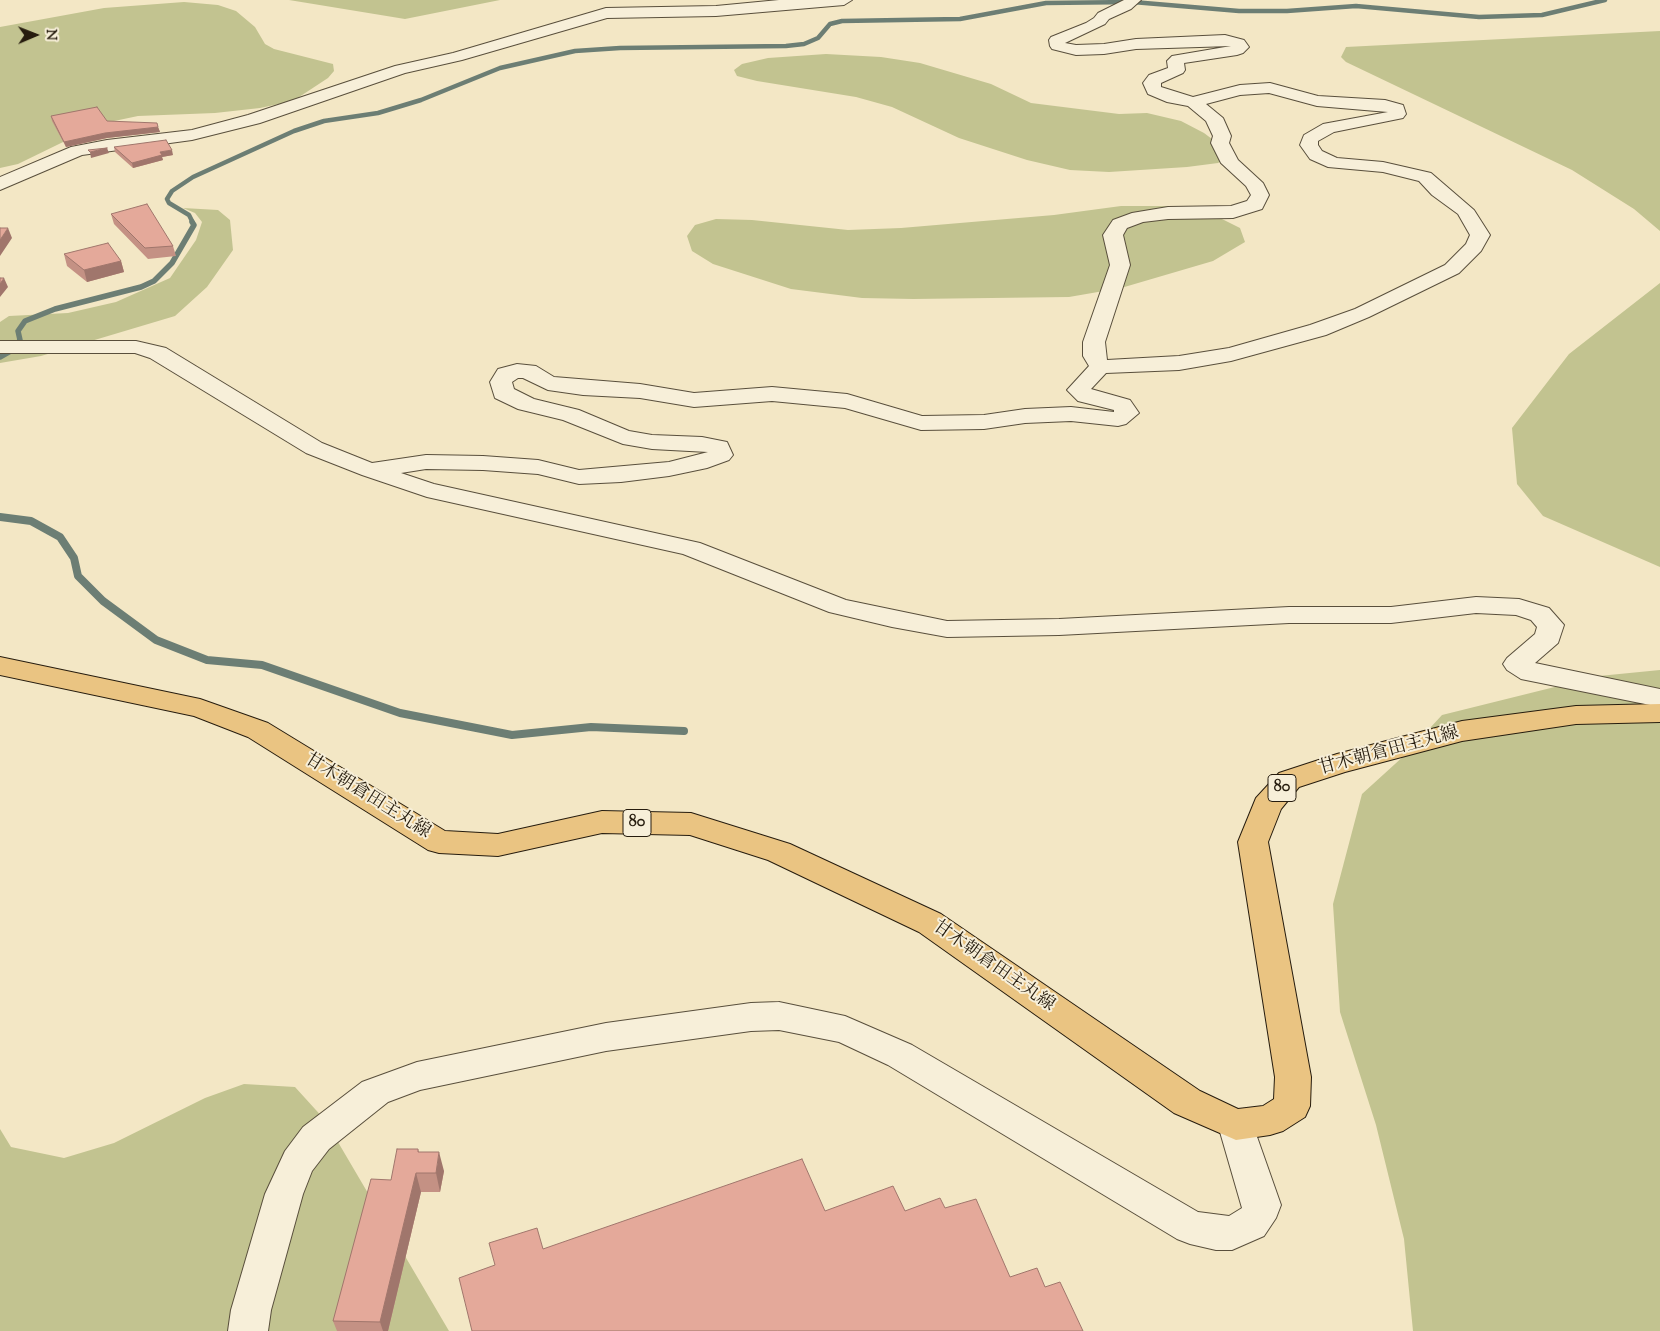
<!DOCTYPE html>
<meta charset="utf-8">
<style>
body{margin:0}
#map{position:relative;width:1660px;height:1331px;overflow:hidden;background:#f3e7c5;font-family:"Sorts Mill Goudy",serif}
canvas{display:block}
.north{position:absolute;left:10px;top:10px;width:50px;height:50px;-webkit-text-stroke:4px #f7efd9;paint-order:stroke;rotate:89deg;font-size:14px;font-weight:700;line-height:20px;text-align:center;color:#261c0e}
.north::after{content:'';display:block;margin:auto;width:18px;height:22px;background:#261c0e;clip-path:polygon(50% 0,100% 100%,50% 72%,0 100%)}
</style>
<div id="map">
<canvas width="1660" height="1331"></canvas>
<div class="north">N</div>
</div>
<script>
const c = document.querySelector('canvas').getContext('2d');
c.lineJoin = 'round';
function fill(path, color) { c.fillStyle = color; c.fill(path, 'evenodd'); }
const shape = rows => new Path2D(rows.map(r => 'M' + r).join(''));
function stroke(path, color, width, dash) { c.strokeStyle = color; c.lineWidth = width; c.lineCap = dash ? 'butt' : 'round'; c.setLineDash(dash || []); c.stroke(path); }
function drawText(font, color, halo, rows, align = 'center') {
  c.font = font + ' "Sorts Mill Goudy","Noto Serif JP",serif'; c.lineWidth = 4; c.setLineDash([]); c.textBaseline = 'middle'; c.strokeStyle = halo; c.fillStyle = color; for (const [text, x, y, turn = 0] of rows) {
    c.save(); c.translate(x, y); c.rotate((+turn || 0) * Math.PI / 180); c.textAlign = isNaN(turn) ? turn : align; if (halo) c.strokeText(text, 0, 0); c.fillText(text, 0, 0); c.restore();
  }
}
const green = shape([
 [289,0,500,0,405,19],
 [184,2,218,5,236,11,255,27,265,44,274,49,333,64,334,71,328,78,293,101,260,108,215,113,138,116,100,124,18,164,0,168,0,27,104,8],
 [1660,31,1660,231,1634,209,1572,170,1346,62,1341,57,1346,47],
 [826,54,881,57,920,63,991,84,1031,103,1119,114,1147,113,1181,121,1204,133,1220,145,1227,157,1218,163,1187,167,1109,172,1070,170,1027,160,959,138,892,107,856,97,757,81,737,76,734,70,742,64,768,58],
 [1121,206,1166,206,1214,215,1240,228,1245,242,1213,261,1121,288,1069,297,913,299,862,298,791,289,713,264,692,251,687,236,695,225,716,219,752,220,848,230,901,228,1054,215],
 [183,208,218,210,230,220,233,250,207,287,175,316,41,356,0,363,0,322,9,316,68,313,116,302,170,278,196,240,202,222,195,213],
 [1660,283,1660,567,1543,516,1517,484,1512,428,1569,354],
 [1660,670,1660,1331,1413,1331,1404,1239,1376,1125,1340,1012,1333,904,1362,794,1406,754,1442,715,1599,676],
 [244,1084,295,1087,325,1120,449,1331,0,1331,0,1129,11,1147,64,1158,114,1143,205,1098]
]);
const streamFar2 = shape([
 [193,223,189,215,169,203,167,199,172,191,193,177,294,131,324,121,378,113,421,100,500,68,575,51,620,48,786,46,804,44,818,38,830,24,842,21,960,19,1046,3,1133,2,1239,11,1287,11,1356,6,1479,17,1542,15,1605,0]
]);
const streamFar1 = shape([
 [0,357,14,349,20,340,18,331,25,321,55,309,141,287,154,281,172,263,194,225,192,222]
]);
const stream = shape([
 [0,517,31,521,60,537,74,558,78,576,103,601,156,640,207,660,262,665,400,713,512,735,591,727,684,731]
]);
const minor = shape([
 [779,0,852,0,844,5,716,16,607,18,462,60,405,73,260,123,192,140,82,155,0,190,0,177,71,147,107,140,192,130,248,115,395,66,453,53,606,8,716,6,779,0],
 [1124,0,1141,0,1131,9,1109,19,1105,24,1065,43,1076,45,1104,44,1136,39,1225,35,1244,40,1249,47,1243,53,1237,55,1184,63,1185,70,1183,73,1161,83,1161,87,1193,97,1240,85,1270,83,1318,96,1385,100,1403,105,1406,114,1403,118,1334,132,1318,141,1318,145,1322,151,1337,158,1383,162,1431,173,1474,210,1490,235,1481,251,1459,273,1369,317,1326,335,1231,361,1179,370,1106,373,1091,389,1130,400,1139,413,1126,424,1118,426,1071,421,1025,423,984,429,921,430,845,408,772,401,694,407,640,398,583,395,548,390,523,378,518,378,512,382,514,389,534,399,579,410,629,431,652,435,702,437,727,442,733,455,729,460,707,468,669,476,621,482,579,484,538,474,483,470,426,469,401,473,434,484,700,543,846,600,947,621,1059,619,1289,607,1391,607,1476,597,1519,599,1549,608,1564,625,1558,643,1535,663,1660,689,1660,707,1521,679,1507,670,1503,664,1507,658,1535,634,1537,627,1531,620,1516,615,1476,613,1391,623,1289,623,1059,635,947,637,892,627,829,612,683,554,427,497,362,475,306,453,150,358,135,353,0,353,0,341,136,341,166,348,322,443,372,463,426,455,483,456,538,460,579,470,669,462,708,452,652,449,623,444,563,420,518,409,495,398,490,382,498,369,517,364,536,366,554,377,640,384,694,393,772,387,847,394,922,416,984,415,1025,409,1071,407,1114,412,1114,410,1078,401,1067,390,1089,366,1083,356,1083,342,1110,265,1103,235,1113,220,1132,213,1168,207,1231,206,1247,201,1251,195,1246,186,1221,163,1211,143,1213,136,1206,121,1188,106,1167,102,1148,94,1143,83,1149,75,1168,68,1167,61,1172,56,1231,46,1136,49,1104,54,1076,55,1052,49,1050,46,1049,40,1051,37,1086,23,1094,18,1098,13,1124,0],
 [1269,93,1317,106,1388,112,1323,124,1304,135,1300,145,1310,159,1328,167,1383,172,1419,181,1432,195,1458,214,1470,235,1466,244,1445,265,1355,309,1310,325,1229,348,1179,356,1107,360,1105,342,1130,265,1123,235,1127,228,1143,222,1168,219,1233,218,1262,209,1269,195,1263,183,1238,160,1229,143,1231,136,1223,118,1206,104,1240,95,1269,93],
 [779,1002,845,1016,912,1045,1198,1212,1229,1216,1242,1208,1218,1125,1223,1114,1236,1110,1249,1114,1281,1205,1276,1218,1264,1236,1232,1250,1216,1250,1190,1244,1177,1239,888,1065,839,1042,779,1030,751,1031,606,1051,420,1090,388,1102,329,1149,312,1171,303,1194,271,1310,268,1331,228,1331,231,1310,265,1194,285,1151,303,1127,362,1082,417,1062,606,1023,751,1003,779,1002]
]);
const major = shape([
 [0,657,200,699,268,723,445,831,498,834,602,811,691,813,790,844,941,914,1200,1091,1238,1109,1263,1106,1274,1099,1275,1077,1238,842,1256,798,1279,773,1337,754,1462,721,1576,706,1660,704,1660,722,1576,724,1462,741,1345,772,1299,787,1281,809,1268,842,1311,1077,1310,1106,1305,1117,1283,1131,1270,1135,1236,1140,1174,1113,919,932,768,860,690,835,602,833,498,856,439,853,428,850,248,737,194,716,0,675,0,657]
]);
const wall = shape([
 [51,116,158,127,160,132,107,138,66,147,52,121],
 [114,147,173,155,162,157,163,160,133,168,115,152],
 [111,214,173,246,176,256,148,259,114,224],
 [64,254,121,261,124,272,87,282,67,266],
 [418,1149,419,1152,444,1171,440,1192,421,1192,388,1331,337,1331,333,1321,391,1180]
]);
const shadedWall = shape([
 [158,127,160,132,107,138,66,147,64,142,105,133],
 [107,148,109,153,91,158,90,152],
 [172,150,173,155,162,157,163,160,133,168,132,163,160,152],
 [8,228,12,238,0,256,0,240],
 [121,261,124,272,87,282,84,270],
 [4,278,8,287,0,297,0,284],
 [439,1152,444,1171,440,1192,436,1173],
 [416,1173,421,1192,388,1331,383,1331,380,1322]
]);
const building = shape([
 [97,107,107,121,157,123,158,127,105,133,64,142,51,116,97,107],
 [166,140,172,150,160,152,162,155,132,163,114,147,166,140],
 [107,148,90,152,88,150,107,148],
 [147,204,173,246,145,248,111,214,147,204],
 [0,228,8,228,0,240,0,228],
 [108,243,121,261,84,270,64,254,108,243],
 [0,278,4,278,0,284,0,278],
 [397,1149,418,1149,418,1152,439,1152,436,1173,416,1173,380,1322,333,1321,371,1179,391,1180,397,1149],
 [802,1159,825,1211,893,1186,905,1211,940,1198,945,1208,976,1199,1010,1277,1037,1268,1045,1287,1060,1282,1083,1331,472,1331,459,1278,495,1265,489,1243,537,1228,543,1249,802,1159]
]);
const shields = [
 [1282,788,28],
 [637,823,28]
];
const shieldNames = [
 ["80",1282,788],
 ["80",637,823]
];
const streetNames = [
 ["甘木朝倉田主丸線",1389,752,-15],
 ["甘木朝倉田主丸線",367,797,32],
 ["甘木朝倉田主丸線",993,967,35]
];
fill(green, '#c2c390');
stroke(streamFar2, '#6c7e74', 4.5);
stroke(streamFar1, '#6c7e74', 5.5);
stroke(stream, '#6c7e74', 8);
stroke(minor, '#594f3c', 2);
stroke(major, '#261c0e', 2);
fill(minor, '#f7efd9');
fill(major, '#eac482');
fill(wall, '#c49184');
fill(shadedWall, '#a0766c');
fill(building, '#e4a99a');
stroke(building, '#a0766c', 1);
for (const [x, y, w] of shields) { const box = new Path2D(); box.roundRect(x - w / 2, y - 13.5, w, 27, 4); c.fillStyle = '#f7efd9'; c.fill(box); stroke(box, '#261c0e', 1); }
drawText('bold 16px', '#261c0e', null, shieldNames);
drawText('18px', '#261c0e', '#f7efd9', streetNames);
</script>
